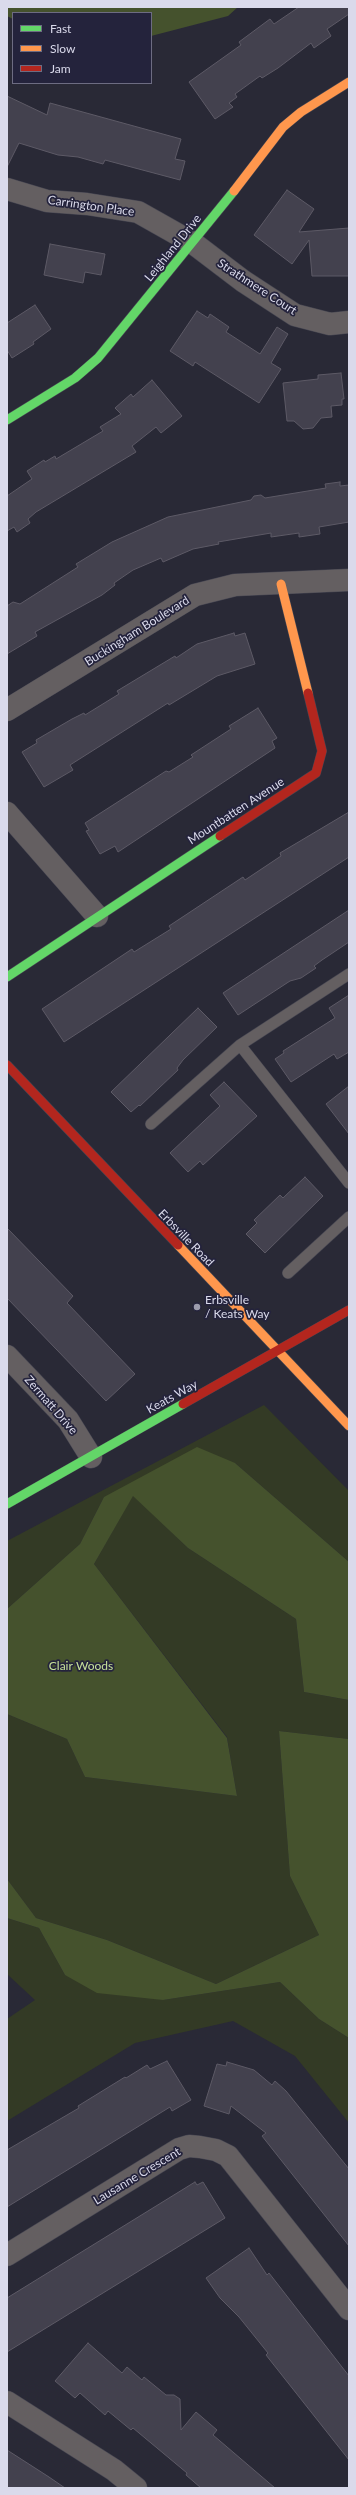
<!DOCTYPE html>
<style>
body{margin:0}
#map{position:relative;width:356px;height:2495px;overflow:hidden;background:#292936;font-family:Lato,sans-serif}
canvas{display:block}
.frame{position:absolute;inset:0;border:8px solid #dadaeb;pointer-events:none}
.legend{position:absolute;left:12px;top:12px;width:140px;height:72px;box-sizing:border-box;background:#24233c;border:1px solid #6d6c82;margin:0;padding:5px 7px;list-style:none;font-size:12px;color:#dadaeb}
.legend li{display:flex;align-items:center;gap:8px;height:20px}
.legend b{width:20px;border:1px solid #6d6c82}
</style>
<div id="map">
<canvas width="356" height="2495"></canvas>
<div class="frame"></div>
<ul class="legend">
<li><b style="height:5px;background:#63d668"></b>Fast</li>
<li><b style="height:5px;background:#ff974d"></b>Slow</li>
<li><b style="height:5px;background:#b3261e"></b>Jam</li>
</ul>
</div>
<script>
const c = document.querySelector('canvas').getContext('2d');
c.lineJoin = 'round';
function fill(path, color) { c.fillStyle = color; c.fill(path, 'evenodd'); }
const shape = rows => new Path2D(rows.map(r => 'M' + r).join(''));
function stroke(path, color, width, dash) { c.strokeStyle = color; c.lineWidth = width; c.lineCap = dash ? 'butt' : 'round'; c.setLineDash(dash || []); c.stroke(path); }
function drawText(font, color, halo, rows, align = 'center') {
  c.font = font + ' Lato,sans-serif'; c.lineWidth = 3.5; c.setLineDash([]); c.textBaseline = 'middle'; c.strokeStyle = halo; c.fillStyle = color; for (const [text, x, y, turn = 0] of rows) {
    c.save(); c.translate(x, y); c.rotate((+turn || 0) * Math.PI / 180); c.textAlign = isNaN(turn) ? turn : align; if (halo) c.strokeText(text, 0, 0); c.fillText(text, 0, 0); c.restore();
  }
}
const green = shape([
 [264,1405,349,1491,349,1562,235,1463,104,1497,80,1544,7,1609,7,1541],
 [133,1495,188,1548,296,1619,304,1692,349,1700,349,1739,279,1731,290,1876,319,1935,216,1984,107,1940,36,1918,7,1879,7,1714,67,1739,85,1777,237,1796,227,1737,94,1564],
 [7,1918,39,1928,65,1975,163,2000,280,1982,319,2019,349,2038,349,2123,295,2056,233,2021,135,2043,7,2121,7,2019,35,2000,7,1974]
]);
const forest = shape([
 [7,7,238,7,228,16,151,36,151,13,13,13,13,19,7,16],
 [197,1447,235,1463,349,1562,349,1700,304,1692,296,1619,188,1548,133,1496,94,1564,227,1738,237,1796,85,1777,67,1739,7,1714,7,1609,80,1544,104,1497],
 [279,1731,349,1739,349,2038,319,2019,280,1982,163,2000,97,1993,65,1975,39,1928,7,1918,7,1879,36,1918,107,1940,216,1984,319,1935,290,1876]
]);
const building = shape([
 [299,7,349,7,349,14,327,29,331,36,314,48,311,43,278,68,262,78,260,76,235,94,237,97,229,103,233,107,215,119,189,82,241,45,239,42,270,19,274,24,299,7],
 [7,96,47,115,50,103,181,139,175,159,185,161,180,180,105,160,103,164,78,157,58,155,19,143,7,167,7,96],
 [287,190,314,209,299,232,349,228,349,276,312,276,309,240,292,264,254,235,287,190],
 [50,244,105,254,101,275,85,272,83,283,44,275,50,244],
 [35,305,51,329,33,342,34,344,12,358,7,350,7,323,35,305],
 [197,311,208,318,210,314,229,327,226,332,260,354,277,327,288,334,271,363,281,369,259,403,195,362,193,366,170,351,197,311],
 [341,373,344,399,342,399,342,405,331,406,332,417,321,418,313,428,303,429,294,421,287,421,283,383,318,379,318,375,341,373],
 [152,380,182,416,161,433,156,427,132,446,136,452,36,512,28,519,30,523,17,532,14,527,7,531,7,496,32,479,27,471,44,460,45,462,55,456,56,459,103,431,100,427,121,414,115,408,131,394,133,397,152,380],
 [340,482,340,486,349,485,349,522,319,527,320,534,299,537,299,533,271,537,271,533,218,542,219,544,193,549,163,562,161,558,133,570,114,583,115,585,102,595,35,632,37,636,7,654,7,606,13,602,20,604,78,567,76,564,112,542,168,517,251,500,254,496,261,495,265,498,326,488,325,484,340,482],
 [234,633,235,636,245,633,255,664,217,676,169,705,168,703,70,765,73,770,44,787,22,752,37,743,36,740,72,719,84,713,85,715,119,694,117,691,175,656,176,658,197,644,234,633],
 [258,708,277,738,272,741,275,748,118,852,115,846,100,854,86,831,89,830,85,823,166,771,169,772,193,757,191,755,231,729,229,726,258,708],
 [349,812,349,857,64,1042,42,1009,132,949,134,952,171,929,169,926,243,877,245,880,281,856,280,853,349,812],
 [349,910,349,942,322,960,314,966,316,968,301,978,290,981,238,1015,223,993,349,910],
 [349,995,349,1052,337,1059,334,1054,291,1082,275,1059,284,1053,283,1051,335,1018,329,1008,349,995],
 [198,1008,217,1027,183,1060,177,1068,178,1070,140,1106,139,1105,131,1112,111,1092,198,1008],
 [224,1082,257,1116,203,1165,200,1161,188,1172,170,1153,220,1106,210,1095,224,1082],
 [349,1086,349,1134,326,1104,349,1086],
 [305,1177,323,1196,265,1253,246,1234,257,1223,254,1220,280,1195,283,1198,305,1177],
 [7,1228,73,1296,67,1303,135,1374,106,1401,7,1298,7,1228],
 [167,2061,191,2100,172,2111,170,2107,7,2207,7,2150,79,2108,78,2106,125,2077,126,2078,147,2065,150,2069,167,2061],
 [227,2062,254,2070,272,2085,275,2081,286,2091,349,2169,349,2246,262,2136,266,2133,231,2106,229,2114,204,2106,217,2064,226,2066,227,2062],
 [195,2182,197,2185,203,2182,225,2218,7,2352,7,2298,195,2182],
 [249,2248,267,2275,269,2273,349,2376,349,2460,266,2355,268,2353,239,2317,220,2298,206,2278,249,2248],
 [88,2343,122,2373,127,2367,142,2380,144,2377,166,2395,174,2395,180,2399,181,2430,196,2412,217,2430,213,2435,275,2488,201,2488,186,2475,187,2473,133,2428,131,2430,108,2411,105,2415,80,2393,75,2398,55,2381,88,2343],
 [7,2450,49,2477,65,2488,7,2488,7,2450]
]);
const lane = shape([
 [240,1045,349,1183],
 [151,1124,240,1045,349,974],
 [288,1273,349,1217]
]);
const street = shape([
 [7,189,47,201,87,204,138,212,193,243,243,281,295,315,330,324,349,322],
 [7,710,195,595,235,585,349,580],
 [7,813,97,916],
 [7,1356,68,1420,91,1457],
 [7,2255,179,2149,189,2146,200,2147,216,2150,228,2156,349,2309],
 [7,2402,114,2470,136,2488]
]);
const fast = shape([
 [7,420,75,378,98,358,234,191],
 [7,977,220,836],
 [7,1504,183,1404]
]);
const slow = shape([
 [234,191,283,127,301,112,349,82],
 [281,584,308,693],
 [178,1245,349,1426]
]);
const jam = shape([
 [220,836,316,773,322,751,308,693],
 [7,1065,178,1245],
 [183,1404,349,1310]
]);
const markers = [
 [197,1307,4,"#9c9cac"]
];
const streetNames = [
 ["Carrington Place",91,206,8],
 ["Leighland Drive",173,248,-51],
 ["Strathmere Court",257,287,33],
 ["Buckingham Boulevard",137,631,-32],
 ["Mountbatten Avenue",236,811,-33],
 ["Erbsville Road",186,1238,46],
 ["Keats Way",172,1397,-29],
 ["Zermatt Drive",51,1405,49],
 ["Lausanne Crescent",137,2176,-31]
];
const poiNames = [
 ["Erbsville",205,1300],
 ["/ Keats Way",205,1314]
];
const parkNames = [
 ["Clair Woods",81,1666]
];
fill(green, '#333a25');
fill(forest, '#45522d');
fill(building, '#43414e');
stroke(building, '#5d5a66', 1);
stroke(lane, '#464652', 12);
stroke(street, '#464652', 23);
stroke(fast, '#464652', 10);
stroke(slow, '#464652', 10);
stroke(jam, '#464652', 10);
stroke(lane, '#645f61', 11);
stroke(street, '#645f61', 22);
stroke(fast, '#63d668', 9);
stroke(slow, '#ff974d', 9);
stroke(jam, '#b3261e', 9);
for (const [x, y, r, color] of markers) { const dot = new Path2D(); dot.arc(x, y, r, 0, 2 * Math.PI); c.fillStyle = color; c.fill(dot); stroke(dot, '#24233c', 1.5); }
drawText('12px', '#dadaeb', '#24233c', streetNames);
drawText('12px', '#dadaeb', '#24233c', poiNames, 'left');
drawText('12px', '#c6e199', '#24233c', parkNames);
</script>
